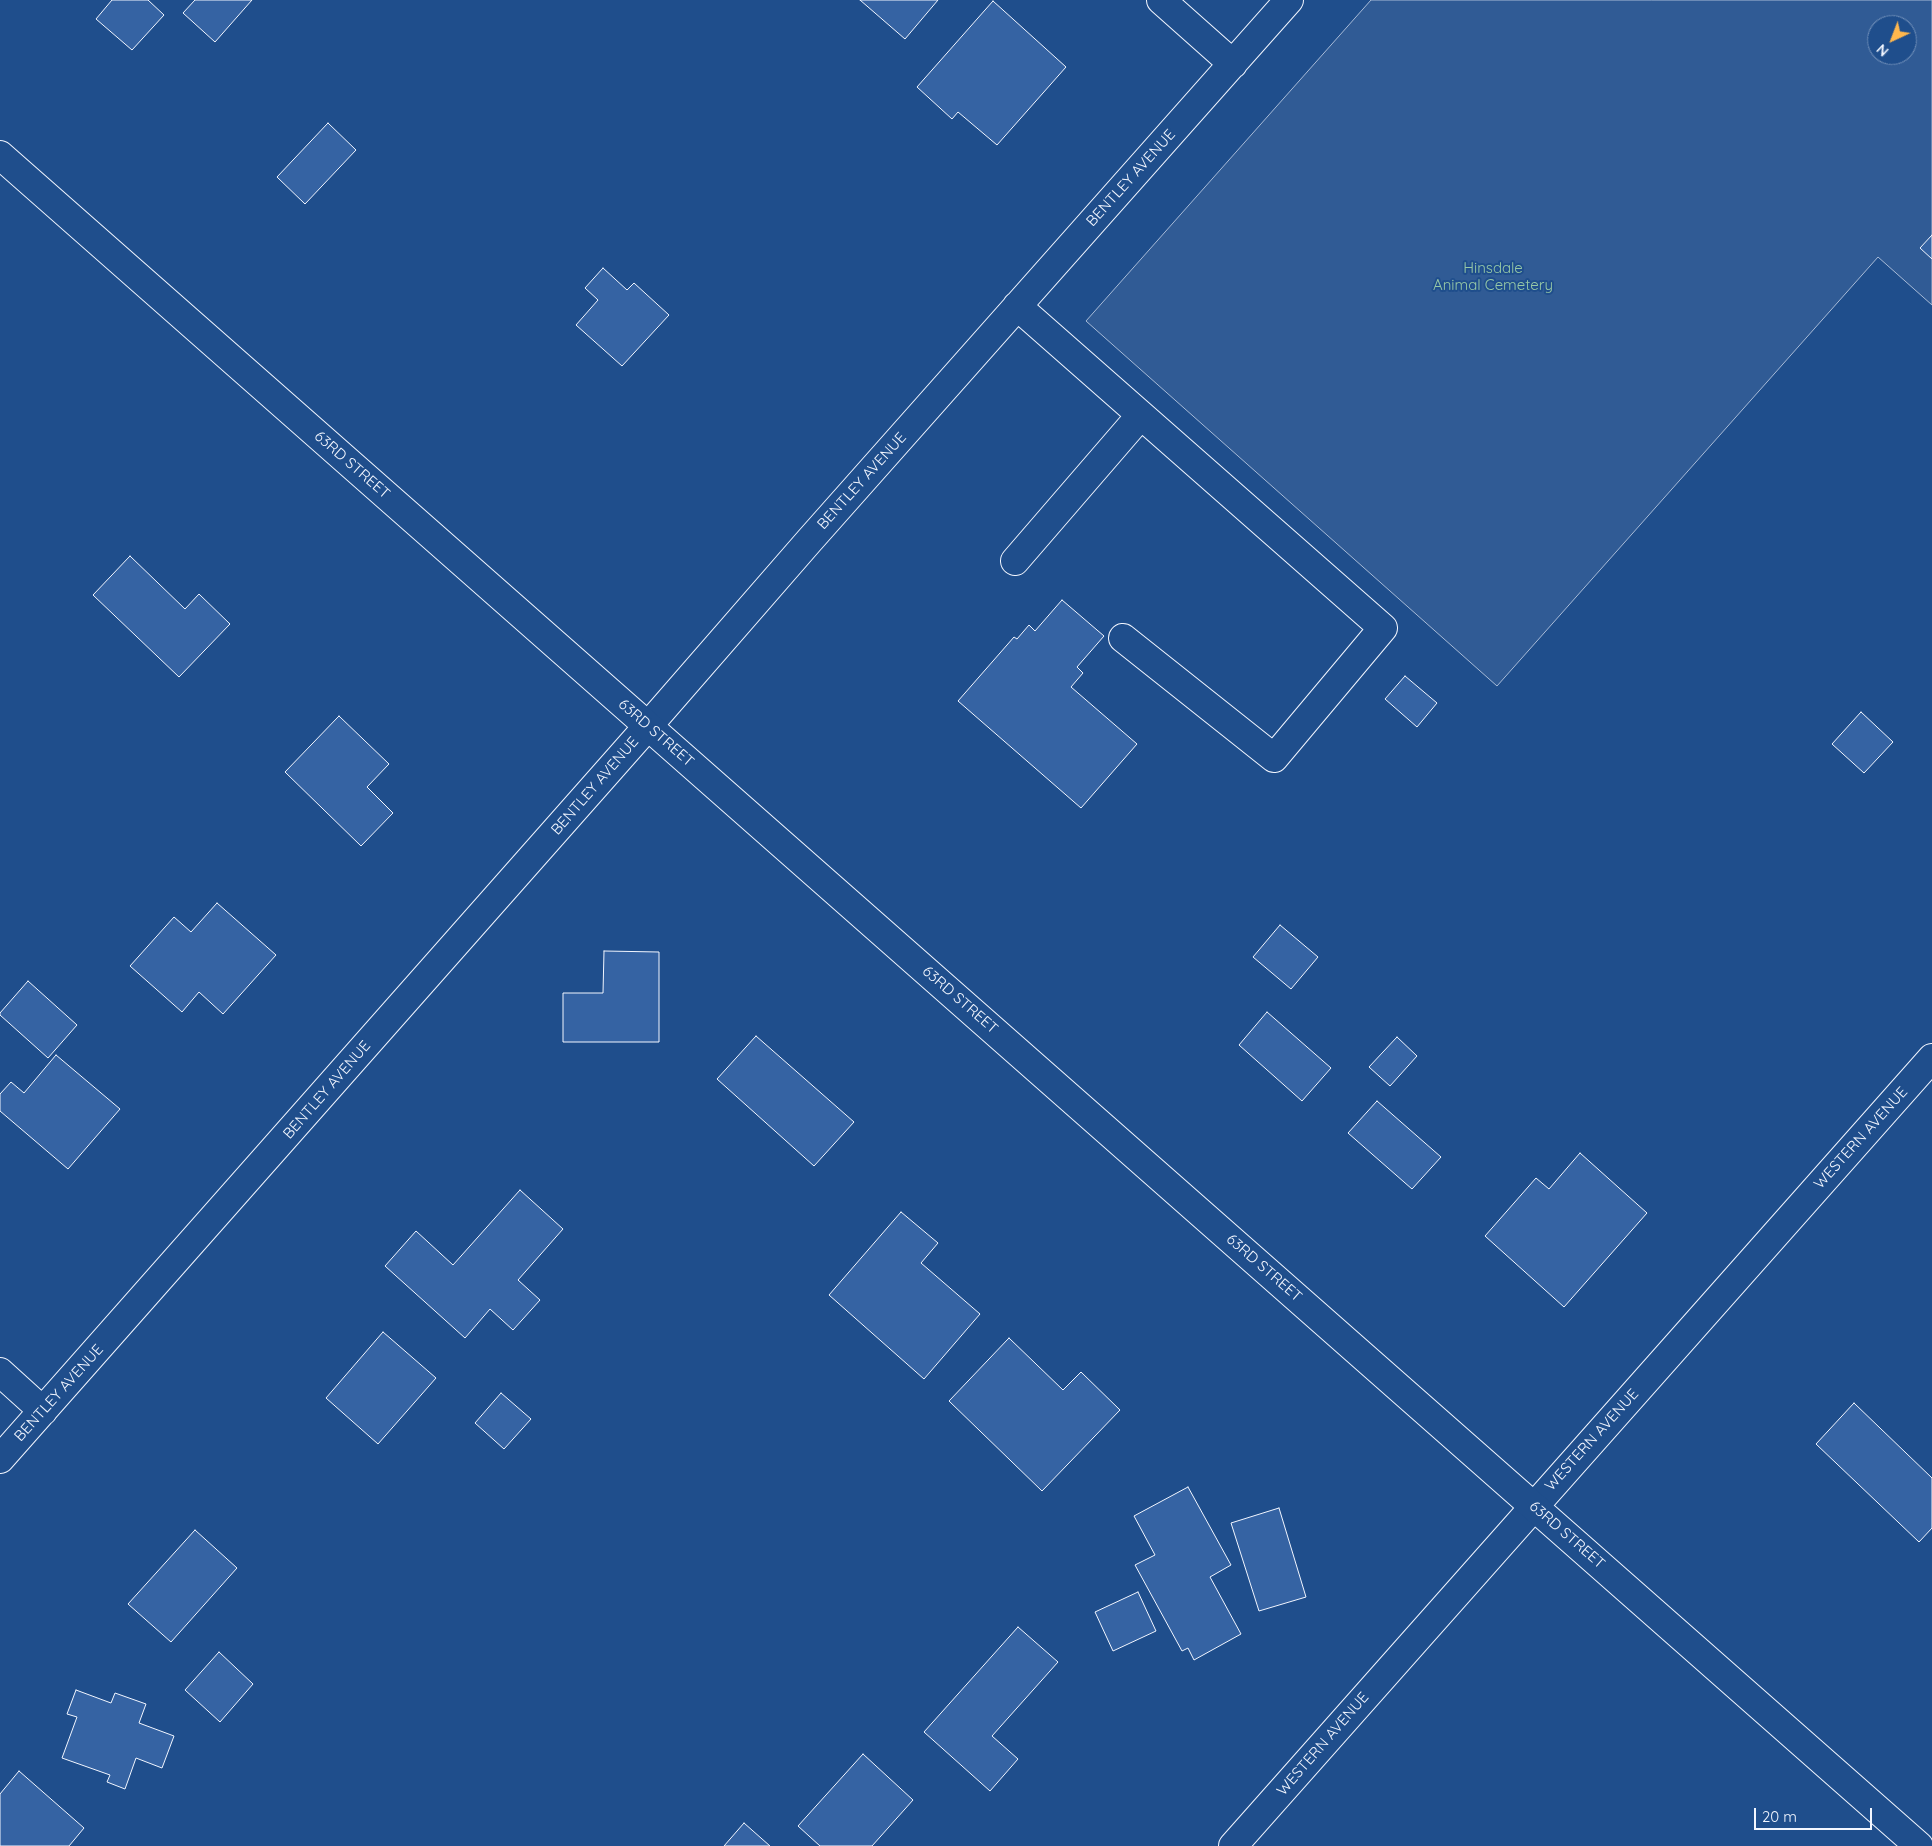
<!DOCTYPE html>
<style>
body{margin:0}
#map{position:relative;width:1932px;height:1846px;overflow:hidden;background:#1f4e8c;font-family:Quicksand,sans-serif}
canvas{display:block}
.north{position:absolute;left:1867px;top:15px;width:50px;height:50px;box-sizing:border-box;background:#1f4e8c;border:1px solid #7391ba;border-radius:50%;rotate:223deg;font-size:14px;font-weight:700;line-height:20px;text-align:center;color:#f2f6ff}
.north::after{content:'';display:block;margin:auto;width:18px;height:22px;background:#ffb74d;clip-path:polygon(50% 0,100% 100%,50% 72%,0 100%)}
.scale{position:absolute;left:1754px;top:1808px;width:118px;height:22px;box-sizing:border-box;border:2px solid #f2f6ff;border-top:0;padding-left:6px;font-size:15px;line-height:18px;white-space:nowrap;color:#f2f6ff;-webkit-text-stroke:4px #1f4e8c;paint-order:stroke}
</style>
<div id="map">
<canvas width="1932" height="1846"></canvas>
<div class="north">N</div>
<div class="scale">20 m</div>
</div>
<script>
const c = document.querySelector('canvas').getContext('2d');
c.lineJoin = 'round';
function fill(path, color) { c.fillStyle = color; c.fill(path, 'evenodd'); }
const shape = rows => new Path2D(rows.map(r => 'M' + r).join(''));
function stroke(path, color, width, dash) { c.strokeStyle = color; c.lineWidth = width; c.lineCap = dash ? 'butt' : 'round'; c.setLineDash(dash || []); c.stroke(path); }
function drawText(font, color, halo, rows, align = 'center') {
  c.font = font + ' Quicksand,sans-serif'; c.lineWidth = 4; c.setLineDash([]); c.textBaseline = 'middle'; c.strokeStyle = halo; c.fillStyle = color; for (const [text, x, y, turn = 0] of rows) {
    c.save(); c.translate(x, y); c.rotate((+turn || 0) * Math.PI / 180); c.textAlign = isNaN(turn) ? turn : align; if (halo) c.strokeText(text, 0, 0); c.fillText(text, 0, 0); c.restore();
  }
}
const built = shape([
 [1371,0,1932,0,1932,305,1878,257,1497,686,1086,321,1371,0],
 [1877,25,1907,25,1907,55,1877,55,1877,25]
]);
const building = shape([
 [112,0,148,0,164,15,132,50,96,19,112,0],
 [195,0,252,0,215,42,183,13,195,0],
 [860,0,938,0,905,39,860,0],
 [993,1,1066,67,997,145,958,112,952,119,917,87,993,1],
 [328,123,356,150,305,204,277,177,328,123],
 [1932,235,1932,259,1920,248,1932,235],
 [603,268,627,290,634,283,669,315,622,366,576,325,598,300,585,288,603,268],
 [130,556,185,609,199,594,230,624,179,677,93,595,130,556],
 [1062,600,1104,636,1077,667,1083,673,1071,687,1137,744,1081,808,958,701,1014,637,1017,639,1029,625,1035,631,1062,600],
 [1405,676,1437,703,1417,727,1385,699,1405,676],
 [1861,712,1893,742,1864,773,1832,744,1861,712],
 [339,716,389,764,367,787,393,813,361,846,285,772,339,716],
 [217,903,276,955,223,1014,199,992,182,1012,130,966,174,917,191,932,217,903],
 [1280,925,1318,957,1291,989,1253,957,1280,925],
 [604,951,659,952,659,1042,563,1042,563,993,603,993,604,951],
 [28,981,77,1025,48,1058,0,1015,0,1013,28,981],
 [1267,1012,1331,1068,1302,1101,1239,1045,1267,1012],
 [756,1036,854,1122,814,1166,717,1079,756,1036],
 [1397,1037,1417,1056,1390,1086,1369,1067,1397,1037],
 [56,1055,120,1109,68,1169,0,1111,0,1094,11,1082,24,1093,56,1055],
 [1377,1101,1441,1157,1412,1189,1348,1133,1377,1101],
 [1580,1153,1647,1213,1564,1307,1485,1236,1536,1178,1549,1189,1580,1153],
 [520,1190,563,1229,518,1280,540,1300,513,1330,490,1309,465,1338,385,1266,416,1231,453,1265,520,1190],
 [901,1212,938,1243,921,1263,980,1314,924,1379,829,1295,901,1212],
 [383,1332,436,1378,378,1444,326,1398,383,1332],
 [1009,1338,1063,1390,1081,1372,1120,1410,1042,1491,949,1401,1009,1338],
 [501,1393,531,1419,504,1449,475,1423,501,1393],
 [1854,1403,1932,1478,1932,1528,1919,1542,1816,1444,1854,1403],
 [1188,1487,1231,1565,1210,1577,1241,1634,1194,1660,1188,1648,1182,1651,1135,1565,1155,1555,1134,1516,1188,1487],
 [1279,1508,1306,1597,1259,1611,1231,1523,1279,1508],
 [195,1530,237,1568,171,1642,128,1604,195,1530],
 [1138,1592,1156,1631,1113,1651,1095,1612,1138,1592],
 [1018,1627,1058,1662,992,1736,1018,1759,990,1791,924,1732,1018,1627],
 [219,1652,253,1684,220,1722,185,1690,219,1652],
 [76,1690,111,1703,115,1693,146,1704,139,1723,174,1736,162,1768,136,1758,125,1789,107,1782,110,1775,62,1758,77,1717,67,1714,76,1690],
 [863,1754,913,1800,872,1846,820,1846,798,1826,863,1754],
 [19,1771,84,1828,69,1846,0,1846,0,1794,19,1771],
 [744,1823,770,1846,724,1846,744,1823]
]);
const minor = shape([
 [1161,0,1233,64],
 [1017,306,1383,628,1274,758,1123,638],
 [1015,561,1141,415],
 [0,1372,43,1411],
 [0,1459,648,726,809,541,1289,0],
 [1233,1846,1932,1058]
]);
const major = shape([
 [0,155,1919,1846]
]);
const streetNames = [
 ["BENTLEY AVENUE",1131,178,-48],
 ["63RD STREET",352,465,41],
 ["BENTLEY AVENUE",862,481,-48],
 ["63RD STREET",656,733,41],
 ["BENTLEY AVENUE",595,786,-49],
 ["63RD STREET",960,1000,41],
 ["BENTLEY AVENUE",327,1090,-49],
 ["WESTERN AVENUE",1861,1138,-48],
 ["63RD STREET",1264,1268,41],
 ["BENTLEY AVENUE",59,1393,-48],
 ["WESTERN AVENUE",1592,1440,-48],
 ["63RD STREET",1567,1535,41],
 ["WESTERN AVENUE",1323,1744,-49]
];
const parkNames = [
 ["Hinsdale",1493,268],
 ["Animal Cemetery",1493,285]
];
fill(built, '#305b95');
stroke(built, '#a8bbd7', 1);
fill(building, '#3563a3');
stroke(building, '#f2f6ff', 1);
stroke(minor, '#f2f6ff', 30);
stroke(major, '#f2f6ff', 30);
stroke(minor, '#1f4e8c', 28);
stroke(major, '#1f4e8c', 28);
drawText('15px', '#f2f6ff', '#1f4e8c', streetNames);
drawText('15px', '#97c8a6', '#1f4e8c', parkNames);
</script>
